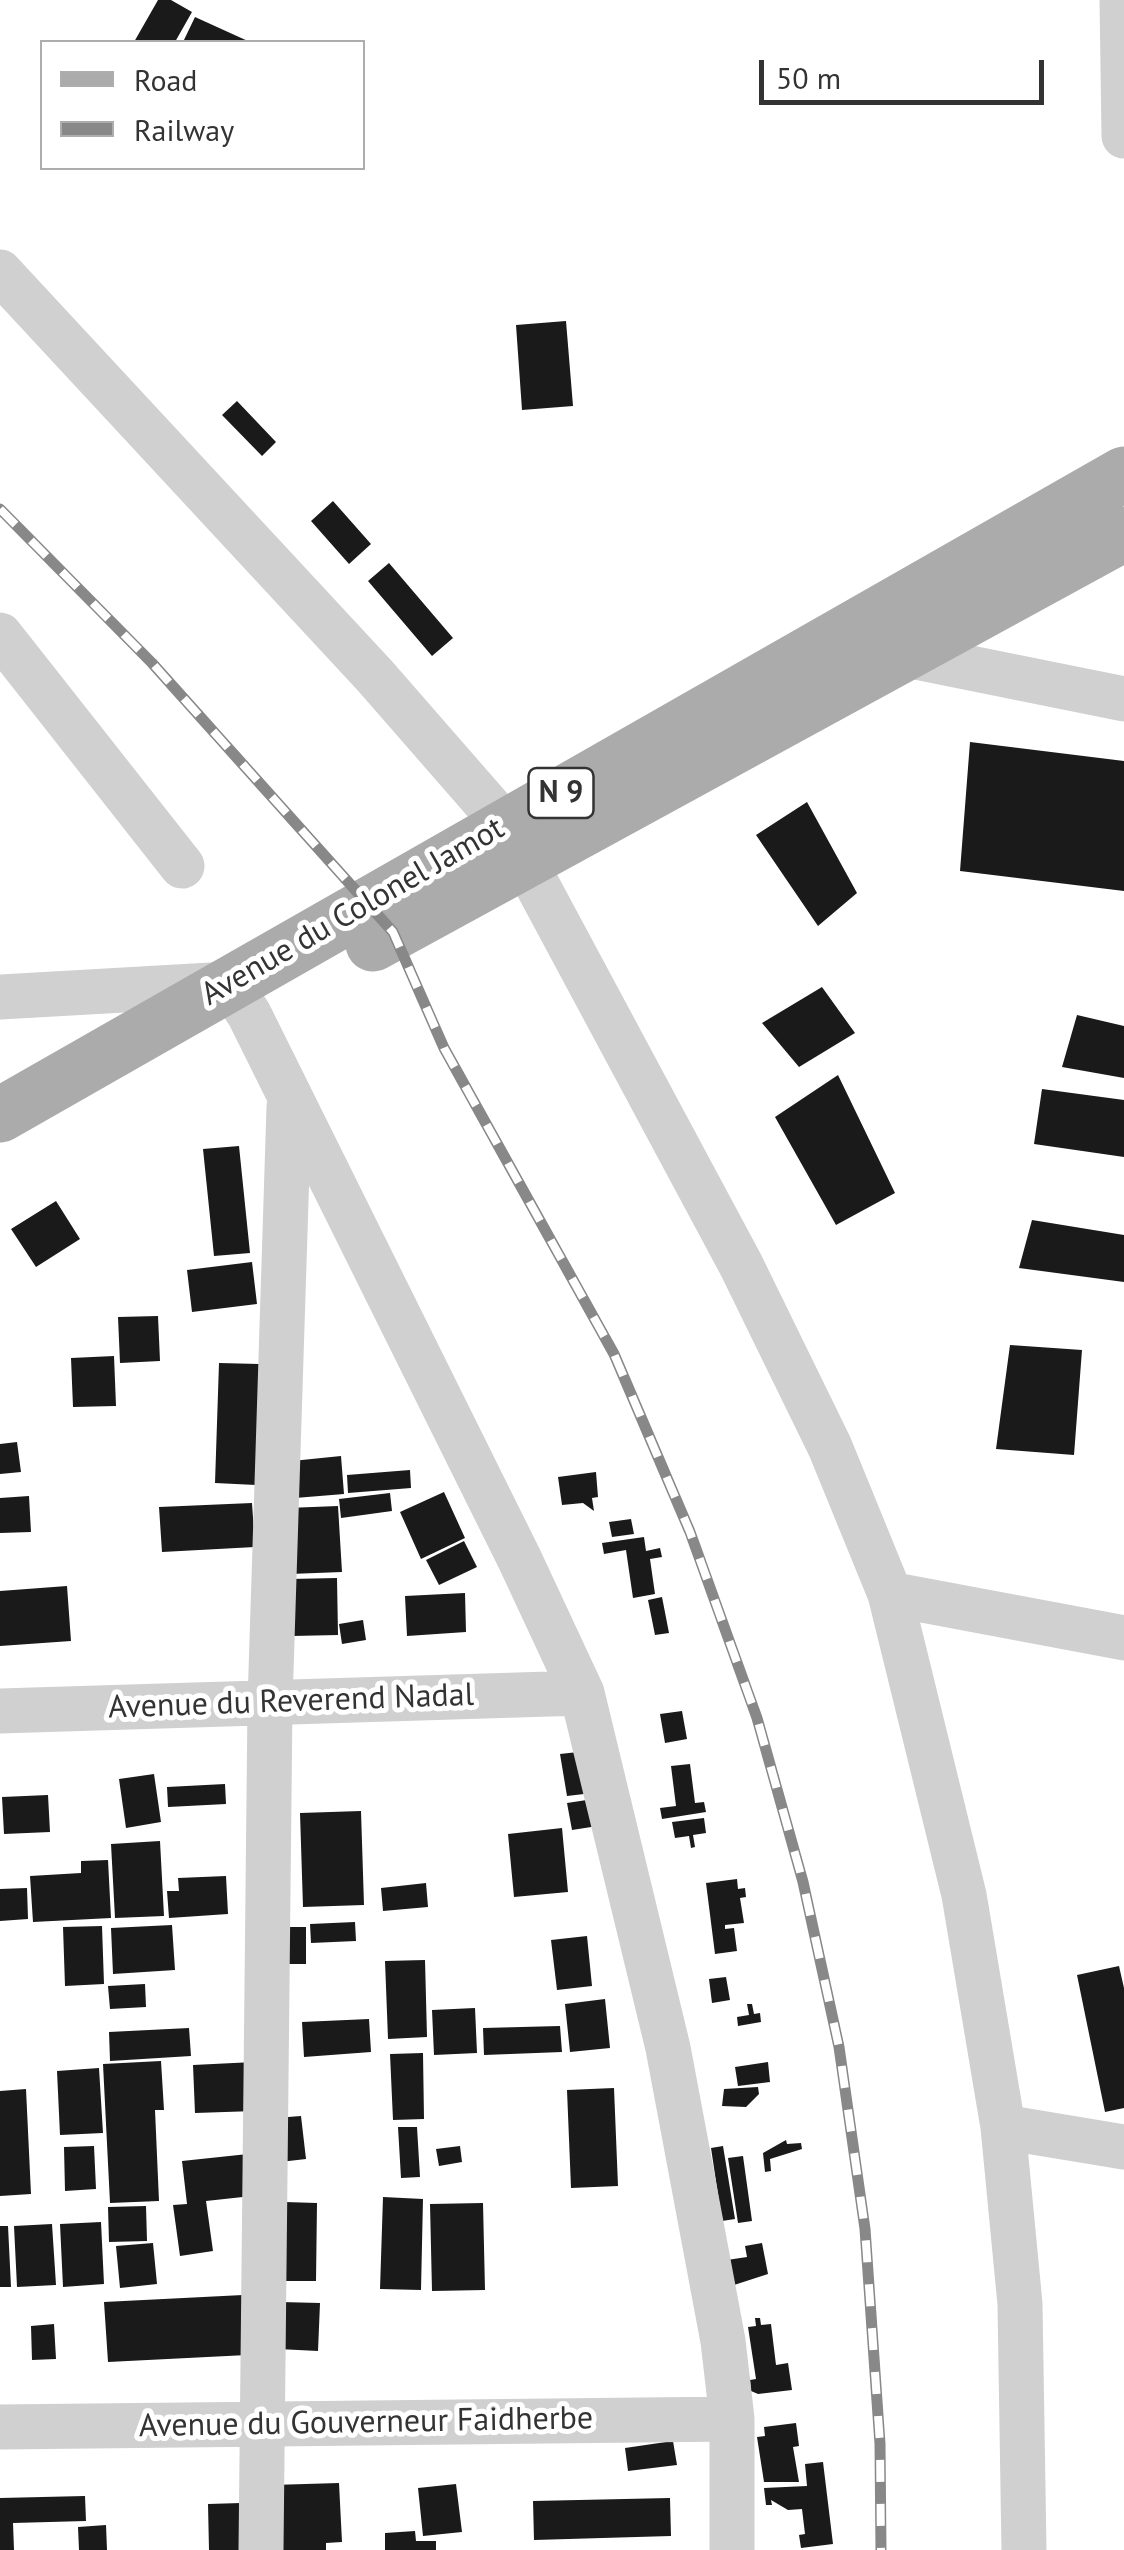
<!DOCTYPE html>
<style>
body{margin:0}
#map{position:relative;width:1124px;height:2550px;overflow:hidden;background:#fff;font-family:"PT Sans",sans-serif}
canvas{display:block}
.legend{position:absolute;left:40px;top:40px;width:325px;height:130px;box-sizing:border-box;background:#fff;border:2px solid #adadad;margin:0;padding:12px 18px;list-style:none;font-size:30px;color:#333}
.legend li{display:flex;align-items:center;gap:20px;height:50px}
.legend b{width:50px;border:2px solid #adadad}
.scale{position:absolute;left:759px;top:60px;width:285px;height:45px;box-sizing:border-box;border:5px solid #333;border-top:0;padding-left:12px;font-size:30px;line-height:35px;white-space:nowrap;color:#333;-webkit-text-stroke:8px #fff;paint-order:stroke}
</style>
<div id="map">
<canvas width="1124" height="2550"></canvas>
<ul class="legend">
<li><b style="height:12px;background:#ababab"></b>Road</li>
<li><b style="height:12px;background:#888"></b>Railway</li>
</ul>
<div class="scale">50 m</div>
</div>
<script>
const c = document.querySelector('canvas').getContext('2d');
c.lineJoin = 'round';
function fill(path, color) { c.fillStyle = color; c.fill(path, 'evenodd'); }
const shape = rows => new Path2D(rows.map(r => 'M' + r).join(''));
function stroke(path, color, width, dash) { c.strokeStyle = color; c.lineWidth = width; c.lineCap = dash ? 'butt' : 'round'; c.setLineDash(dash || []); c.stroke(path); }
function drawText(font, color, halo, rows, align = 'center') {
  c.font = font + ' "PT Sans",sans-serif'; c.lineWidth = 10; c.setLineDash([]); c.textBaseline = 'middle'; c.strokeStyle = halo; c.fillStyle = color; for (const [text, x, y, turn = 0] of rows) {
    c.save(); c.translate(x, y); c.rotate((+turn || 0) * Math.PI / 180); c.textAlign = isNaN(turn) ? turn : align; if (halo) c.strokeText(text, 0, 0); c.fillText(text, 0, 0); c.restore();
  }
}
const building = shape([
 [158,0,171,0,192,12,175,42,134,42],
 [195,17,250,42,183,42],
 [566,321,573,406,522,410,516,325],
 [237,401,276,442,262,456,222,415],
 [333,501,371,544,349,564,311,521],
 [389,563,453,638,432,656,368,581],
 [970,742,1124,761,1124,891,960,871],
 [807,802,857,893,818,926,756,835],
 [822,987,855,1033,799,1067,762,1023],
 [1077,1015,1124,1026,1124,1078,1062,1067],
 [838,1075,895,1193,836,1225,775,1117],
 [1042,1089,1124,1100,1124,1157,1034,1144],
 [239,1146,250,1253,214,1256,203,1149],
 [56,1201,80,1239,36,1267,11,1229],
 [1032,1220,1124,1235,1124,1282,1019,1268],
 [252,1262,257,1304,192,1312,187,1270],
 [158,1316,160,1361,120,1363,118,1317],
 [1010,1345,1082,1350,1074,1455,996,1449],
 [114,1356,116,1406,73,1407,71,1358],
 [219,1363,259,1364,256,1485,215,1483],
 [17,1442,21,1472,0,1474,0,1444],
 [341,1456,344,1494,295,1498,292,1461],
 [410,1470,411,1488,348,1493,347,1475],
 [596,1472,598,1497,592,1498,594,1511,583,1503,562,1505,558,1477],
 [444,1492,465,1538,421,1559,400,1512],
 [390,1493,392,1511,341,1518,339,1499],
 [29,1496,31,1532,0,1533,0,1498],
 [252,1503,255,1547,162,1552,159,1507],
 [338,1506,342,1572,290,1574,287,1508],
 [631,1519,634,1534,612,1537,609,1522],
 [644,1537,646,1551,660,1548,662,1557,650,1559,655,1594,633,1598,626,1550,604,1554,602,1543],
 [464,1541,477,1567,439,1585,426,1560],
 [337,1578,338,1635,292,1636,290,1579],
 [67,1586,71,1641,0,1646,0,1591],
 [465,1593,466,1632,407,1636,405,1596],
 [662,1597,669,1633,655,1635,648,1600],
 [363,1620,366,1640,342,1644,339,1624],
 [682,1711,687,1739,665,1743,660,1714],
 [578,1752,584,1794,567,1796,560,1754],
 [690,1764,695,1803,704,1802,706,1812,662,1819,660,1808,676,1806,671,1766],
 [154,1774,161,1822,126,1828,119,1779],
 [225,1784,226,1804,168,1807,167,1787],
 [48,1795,50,1832,4,1834,2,1797],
 [600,1798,604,1825,572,1830,567,1803],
 [361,1811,364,1905,303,1907,300,1813],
 [704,1818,706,1833,693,1835,695,1847,691,1848,689,1836,675,1838,672,1822],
 [562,1828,568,1892,514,1897,508,1834],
 [160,1841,164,1916,115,1918,111,1844],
 [108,1860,111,1918,33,1922,30,1876,81,1873,81,1861],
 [226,1876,228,1914,169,1918,167,1891,179,1891,178,1878],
 [737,1879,738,1889,745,1888,746,1897,740,1898,744,1923,725,1925,725,1929,734,1928,737,1951,715,1954,706,1883],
 [426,1883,428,1907,383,1911,381,1888],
 [27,1888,28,1919,0,1921,0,1889],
 [355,1922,356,1941,311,1943,310,1924],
 [172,1925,175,1970,113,1974,111,1928],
 [102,1926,104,1984,65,1986,63,1927],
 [287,1927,306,1927,306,1964,287,1964],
 [587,1936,592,1986,557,1990,551,1940],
 [425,1960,427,2037,388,2039,385,1961],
 [1119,1966,1124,1988,1124,2108,1105,2112,1077,1975],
 [726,1977,730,2000,712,2003,709,1979],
 [145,1984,146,2007,110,2009,108,1986],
 [605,1999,610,2048,570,2052,565,2004],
 [747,2004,752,2004,754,2014,760,2013,761,2022,738,2026,737,2017,749,2015],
 [475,2008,477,2053,434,2055,432,2010],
 [369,2019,371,2052,304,2057,302,2022],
 [560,2026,562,2052,484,2055,483,2028],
 [189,2028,191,2056,110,2061,109,2032],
 [423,2053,424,2119,393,2120,390,2054],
 [161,2061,164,2110,155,2110,159,2201,110,2203,103,2064],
 [254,2062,255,2111,195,2113,193,2065],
 [768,2062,770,2082,738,2086,735,2067],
 [99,2068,103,2133,60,2135,57,2071],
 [758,2087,759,2094,746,2107,722,2106,724,2089],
 [614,2088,618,2186,571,2188,567,2090],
 [26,2089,31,2194,0,2196,0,2091],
 [301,2116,306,2159,280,2162,275,2118],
 [398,2127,417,2127,420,2177,401,2178],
 [786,2140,787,2144,801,2143,802,2149,770,2159,771,2171,765,2172,763,2153],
 [94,2146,96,2189,65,2191,64,2147],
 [460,2146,462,2162,439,2166,436,2149],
 [723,2146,735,2219,722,2221,711,2148],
 [248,2154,252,2196,206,2201,213,2251,180,2256,173,2205,187,2204,182,2161],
 [743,2156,752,2221,738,2223,728,2158],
 [383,2197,423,2199,421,2290,380,2289],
 [285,2202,317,2203,316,2281,284,2281],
 [483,2203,485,2290,432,2291,430,2204],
 [146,2206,147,2241,109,2242,108,2207],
 [101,2222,104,2284,63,2287,60,2224],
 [52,2224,56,2285,17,2287,14,2226],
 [0,2226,8,2226,11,2287,0,2287],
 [153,2243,157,2284,120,2288,116,2246],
 [762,2243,768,2274,731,2286,727,2260,747,2257,745,2246],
 [243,2295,247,2355,108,2362,104,2302],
 [280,2302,320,2303,318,2351,278,2349],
 [755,2318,760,2318,761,2325,771,2324,776,2365,788,2363,792,2390,758,2394,751,2391,750,2380,756,2379,748,2327,756,2326],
 [54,2324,56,2359,32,2360,31,2326],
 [796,2423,799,2446,793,2447,799,2482,764,2482,757,2437,765,2436,764,2427],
 [673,2441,677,2465,628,2471,625,2448],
 [823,2462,833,2544,801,2548,799,2535,805,2534,802,2509,788,2510,771,2500,772,2505,766,2505,764,2488,807,2486,805,2464],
 [339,2483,342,2542,326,2543,326,2550,275,2550,272,2485],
 [456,2484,462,2532,423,2536,418,2488],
 [85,2496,86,2521,13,2523,14,2550,0,2550,0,2498],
 [670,2498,671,2536,534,2540,533,2501],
 [241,2503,242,2550,209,2550,208,2504],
 [106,2525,107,2550,79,2550,78,2527],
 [415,2531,416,2541,436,2541,436,2550,385,2550,385,2533]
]);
const minor = shape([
 [1122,0,1124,136],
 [0,272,375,676,505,825,741,1265,830,1447,890,1594,964,1895,1003,2127,1020,2304,1024,2550],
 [0,635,182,866],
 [886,651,1124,699],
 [0,997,229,984,249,1014,520,1560,582,1693,668,2048,723,2341,732,2419,732,2550],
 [890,1594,1124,1638],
 [0,1711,582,1693],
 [1003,2127,1124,2147],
 [0,2427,732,2419],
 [261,2550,270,1703,289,1107]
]);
const primary = shape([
 [373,944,1124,534],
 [0,1115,1124,474]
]);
const rail = shape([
 [0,509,152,663,393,932,444,1048,614,1354,690,1532,757,1718,803,1882,839,2047,865,2229,880,2444,881,2550]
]);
const shields = [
 [561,793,65]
];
const shieldNames = [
 ["N 9",561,793]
];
const streetNames = [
 ["Avenue du Colonel Jamot",353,912,-30],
 ["Avenue du Reverend Nadal",291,1702,-2],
 ["Avenue du Gouverneur Faidherbe",366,2423,-1]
];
fill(building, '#1a1a1a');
stroke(minor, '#d0d0d0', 45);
stroke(primary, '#ababab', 55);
stroke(rail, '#888', 11);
stroke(rail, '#fff', 8, [22]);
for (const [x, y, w] of shields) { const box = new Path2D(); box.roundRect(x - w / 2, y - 25, w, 50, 8); c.fillStyle = '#fff'; c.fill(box); stroke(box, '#333', 2.5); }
drawText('bold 30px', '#333', null, shieldNames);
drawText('32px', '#333', '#fff', streetNames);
</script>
